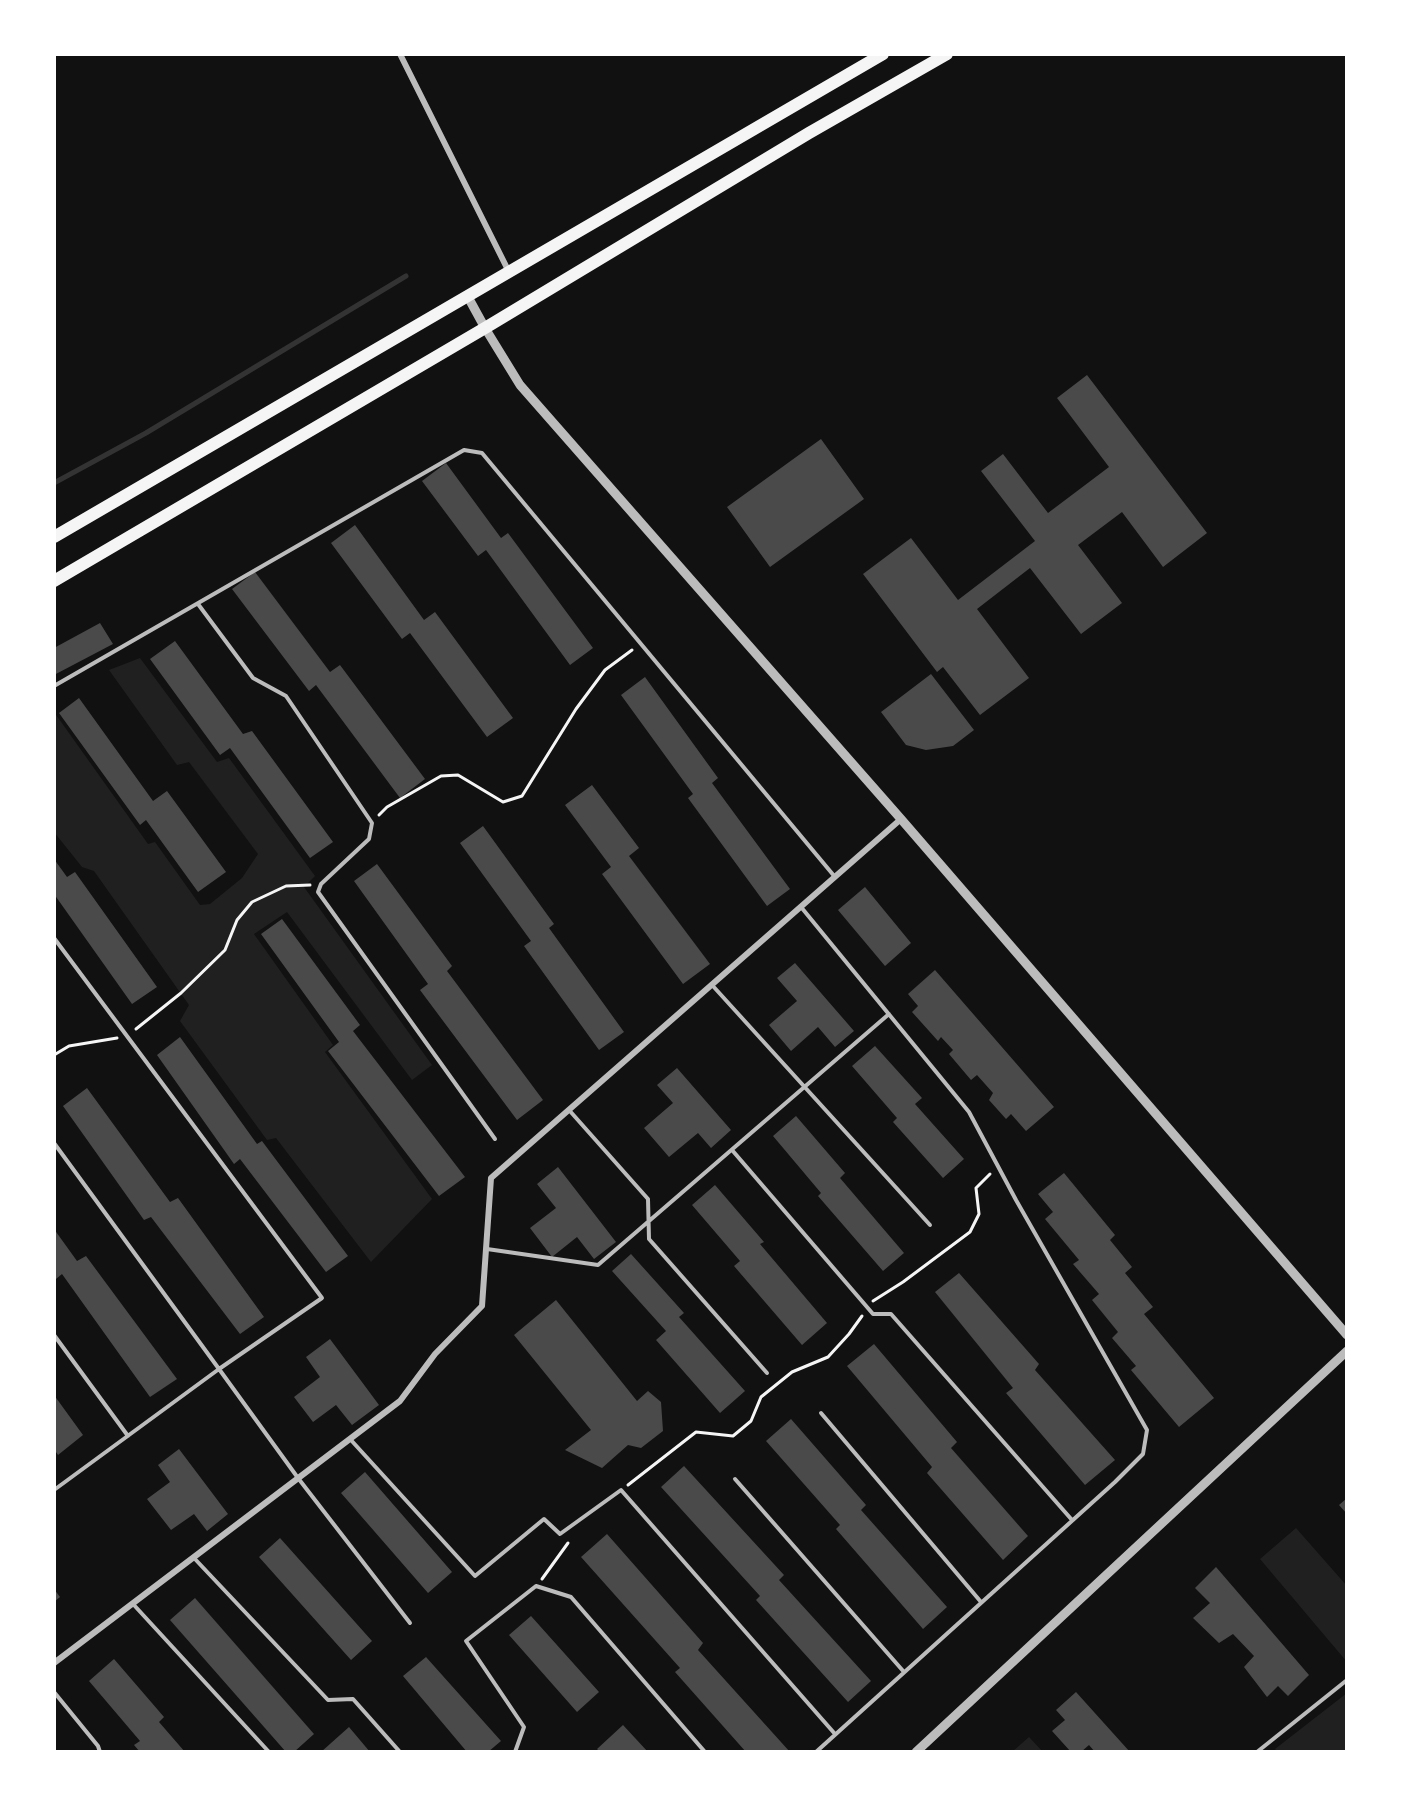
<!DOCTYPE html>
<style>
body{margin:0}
#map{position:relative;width:1401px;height:1806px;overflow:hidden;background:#111;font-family:"Fira Sans",sans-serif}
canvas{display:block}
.frame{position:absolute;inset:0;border:56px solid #fff;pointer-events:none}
</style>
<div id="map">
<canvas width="1401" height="1806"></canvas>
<div class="frame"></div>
</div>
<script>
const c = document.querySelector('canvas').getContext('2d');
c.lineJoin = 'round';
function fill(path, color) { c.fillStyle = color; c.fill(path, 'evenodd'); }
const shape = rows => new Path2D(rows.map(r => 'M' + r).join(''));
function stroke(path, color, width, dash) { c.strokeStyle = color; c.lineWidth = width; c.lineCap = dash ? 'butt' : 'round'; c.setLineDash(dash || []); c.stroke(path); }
const green = shape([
 [140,658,217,762,229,758,315,876,304,887,432,1065,412,1080,287,912,254,934,333,1045,325,1052,432,1199,371,1262,276,1138,267,1140,180,1021,189,1005,94,871,82,867,54,832,54,712,148,844,155,842,200,905,210,904,242,878,258,854,189,762,177,765,109,670],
 [1296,1528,1347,1586,1347,1662,1260,1559],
 [1347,1693,1347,1752,1278,1752,1275,1749],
 [1029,1737,1043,1752,1012,1752]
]);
const stream = shape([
 [54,483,146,433,406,276]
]);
const building = shape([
 [1087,375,1207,533,1163,567,1122,512,1078,545,1122,603,1081,634,1030,568,977,609,1029,678,980,715,943,667,937,672,863,574,911,538,958,600,1035,541,981,471,1003,454,1048,513,1109,467,1057,398],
 [821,439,864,499,770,567,727,507],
 [446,463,501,538,508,533,593,648,570,665,486,550,478,556,422,481],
 [355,525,424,620,435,612,513,718,487,737,410,633,402,639,331,543],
 [255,572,330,672,340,665,425,779,400,798,316,685,309,691,232,589],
 [100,623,113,644,54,675,54,648],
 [175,641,243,734,252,731,333,842,310,858,230,748,220,755,150,659],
 [931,674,974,730,953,746,926,750,906,745,881,712],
 [645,677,718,778,712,783,790,889,767,906,688,798,693,794,621,695],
 [79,698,153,801,167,791,226,872,198,892,146,820,140,825,59,713],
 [592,785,639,848,629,856,710,964,683,984,602,874,611,867,565,805],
 [483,826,554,924,549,928,624,1032,599,1050,524,946,531,941,460,843],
 [54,859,67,877,75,872,157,987,132,1004,54,894],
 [377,864,452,966,447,971,543,1100,517,1120,420,990,428,984,354,881],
 [865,887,911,943,885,966,838,910],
 [282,919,360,1025,353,1031,465,1177,439,1196,328,1051,339,1042,261,934],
 [795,963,854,1031,835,1047,818,1027,791,1051,769,1025,797,1001,777,978],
 [935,970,1054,1107,1026,1131,1011,1114,1006,1119,989,1100,993,1093,977,1075,971,1080,949,1054,953,1050,941,1037,938,1041,912,1012,918,1006,908,994],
 [180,1037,257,1144,262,1141,348,1256,326,1272,240,1159,234,1164,157,1055],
 [875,1046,922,1098,915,1104,964,1159,943,1178,893,1122,897,1118,852,1066],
 [677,1068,731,1130,711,1148,698,1133,669,1157,644,1128,673,1103,657,1085],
 [87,1088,170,1202,178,1198,264,1317,240,1334,151,1217,144,1220,63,1106],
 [796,1116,845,1173,840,1178,904,1253,883,1271,818,1196,821,1193,773,1136],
 [558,1167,616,1242,594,1259,577,1237,552,1257,530,1228,556,1208,537,1184],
 [1064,1173,1115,1235,1110,1240,1132,1267,1125,1273,1153,1307,1144,1314,1214,1398,1179,1427,1131,1370,1136,1366,1112,1338,1118,1332,1092,1300,1099,1294,1073,1264,1079,1260,1045,1219,1053,1212,1038,1194],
 [715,1185,764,1242,760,1244,827,1323,802,1345,734,1266,740,1261,692,1205],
 [54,1229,77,1261,86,1256,177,1379,150,1397,62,1274,56,1279,54,1275],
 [631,1254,684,1313,679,1317,745,1391,720,1413,656,1340,666,1331,612,1271],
 [959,1273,1039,1364,1035,1370,1115,1460,1085,1485,1006,1393,1013,1388,935,1292],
 [556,1300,637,1401,648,1391,661,1402,663,1431,641,1448,628,1445,602,1468,565,1450,591,1430,514,1335],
 [330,1339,379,1405,352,1425,336,1405,313,1422,294,1397,320,1377,306,1357],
 [874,1344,957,1442,951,1448,1028,1536,1003,1560,927,1473,932,1467,847,1366],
 [54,1395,83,1435,58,1455,54,1449],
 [791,1419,866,1505,861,1510,947,1607,923,1629,836,1529,840,1525,766,1441],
 [179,1449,228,1514,207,1531,194,1514,171,1530,147,1499,170,1482,158,1465],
 [684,1466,784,1575,779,1580,871,1681,848,1702,756,1600,760,1596,661,1487],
 [365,1472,452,1572,428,1593,341,1493],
 [1347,1498,1347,1514,1339,1505],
 [607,1534,703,1643,698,1650,790,1752,746,1752,675,1672,680,1668,581,1557],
 [280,1538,372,1641,351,1660,259,1557],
 [1216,1567,1309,1675,1288,1696,1278,1686,1267,1697,1244,1667,1254,1656,1233,1634,1219,1643,1193,1618,1210,1603,1195,1588],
 [54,1589,60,1597,54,1602],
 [195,1598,314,1734,294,1752,286,1752,170,1620],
 [531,1616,599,1692,577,1712,509,1635],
 [426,1657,501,1741,488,1752,467,1752,403,1676],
 [114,1659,164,1717,159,1722,185,1752,140,1752,134,1745,140,1741,89,1681],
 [1076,1692,1130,1752,1095,1752,1089,1745,1081,1752,1071,1752,1052,1731,1065,1720,1056,1710],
 [623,1725,648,1752,600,1752,597,1749],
 [349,1727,370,1752,321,1752]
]);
const path = shape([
 [379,815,387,807,441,776,458,775,503,802,522,796,576,709,605,670,632,650],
 [136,1029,181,993,225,950,237,920,252,902,286,886,310,885],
 [54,1055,69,1046,117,1038],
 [873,1301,903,1282,970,1232,979,1214,976,1188,990,1174],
 [628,1485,696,1432,733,1436,751,1421,761,1397,792,1372,828,1357,849,1334,862,1316],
 [542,1579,568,1543]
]);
const service = shape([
 [198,604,253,678,286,696,372,823,369,839,321,884,318,892,495,1139],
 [54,686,464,450,482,453,835,877],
 [801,907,969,1112,1016,1200,1147,1430,1143,1454,1115,1482,816,1752],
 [54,938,322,1298,219,1369,54,1143],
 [712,985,930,1225],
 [569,1110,648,1199,649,1239,767,1373],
 [732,1150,873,1314,891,1314,1072,1520],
 [487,1249,598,1265,889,1014],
 [54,1335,128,1436],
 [821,1413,981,1602],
 [350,1439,475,1576,544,1519,560,1534,621,1490,835,1734],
 [735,1479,904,1672],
 [54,1490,219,1369,298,1478,410,1623],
 [194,1558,328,1700,353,1699,400,1752],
 [133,1604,269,1752],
 [54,1692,98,1746,100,1752],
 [515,1752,524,1727,466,1641,536,1586,571,1597,705,1752],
 [1257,1752,1347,1680]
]);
const minor = shape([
 [400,54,509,272],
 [54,1663,400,1401,435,1354,482,1306,491,1178,901,819]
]);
const tertiary = shape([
 [468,297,485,328,520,385,901,819,1347,1335],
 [916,1752,1347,1351]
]);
const primary = shape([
 [54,537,883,54],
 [54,581,485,328,809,133,947,54]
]);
fill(green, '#202020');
stroke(stream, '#333', 5);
fill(building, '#4a4a4a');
stroke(path, '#f5f5f5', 3);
stroke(service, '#bcbcbc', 4);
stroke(minor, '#bcbcbc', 6);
stroke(tertiary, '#bcbcbc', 9);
stroke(primary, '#f5f5f5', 12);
</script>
